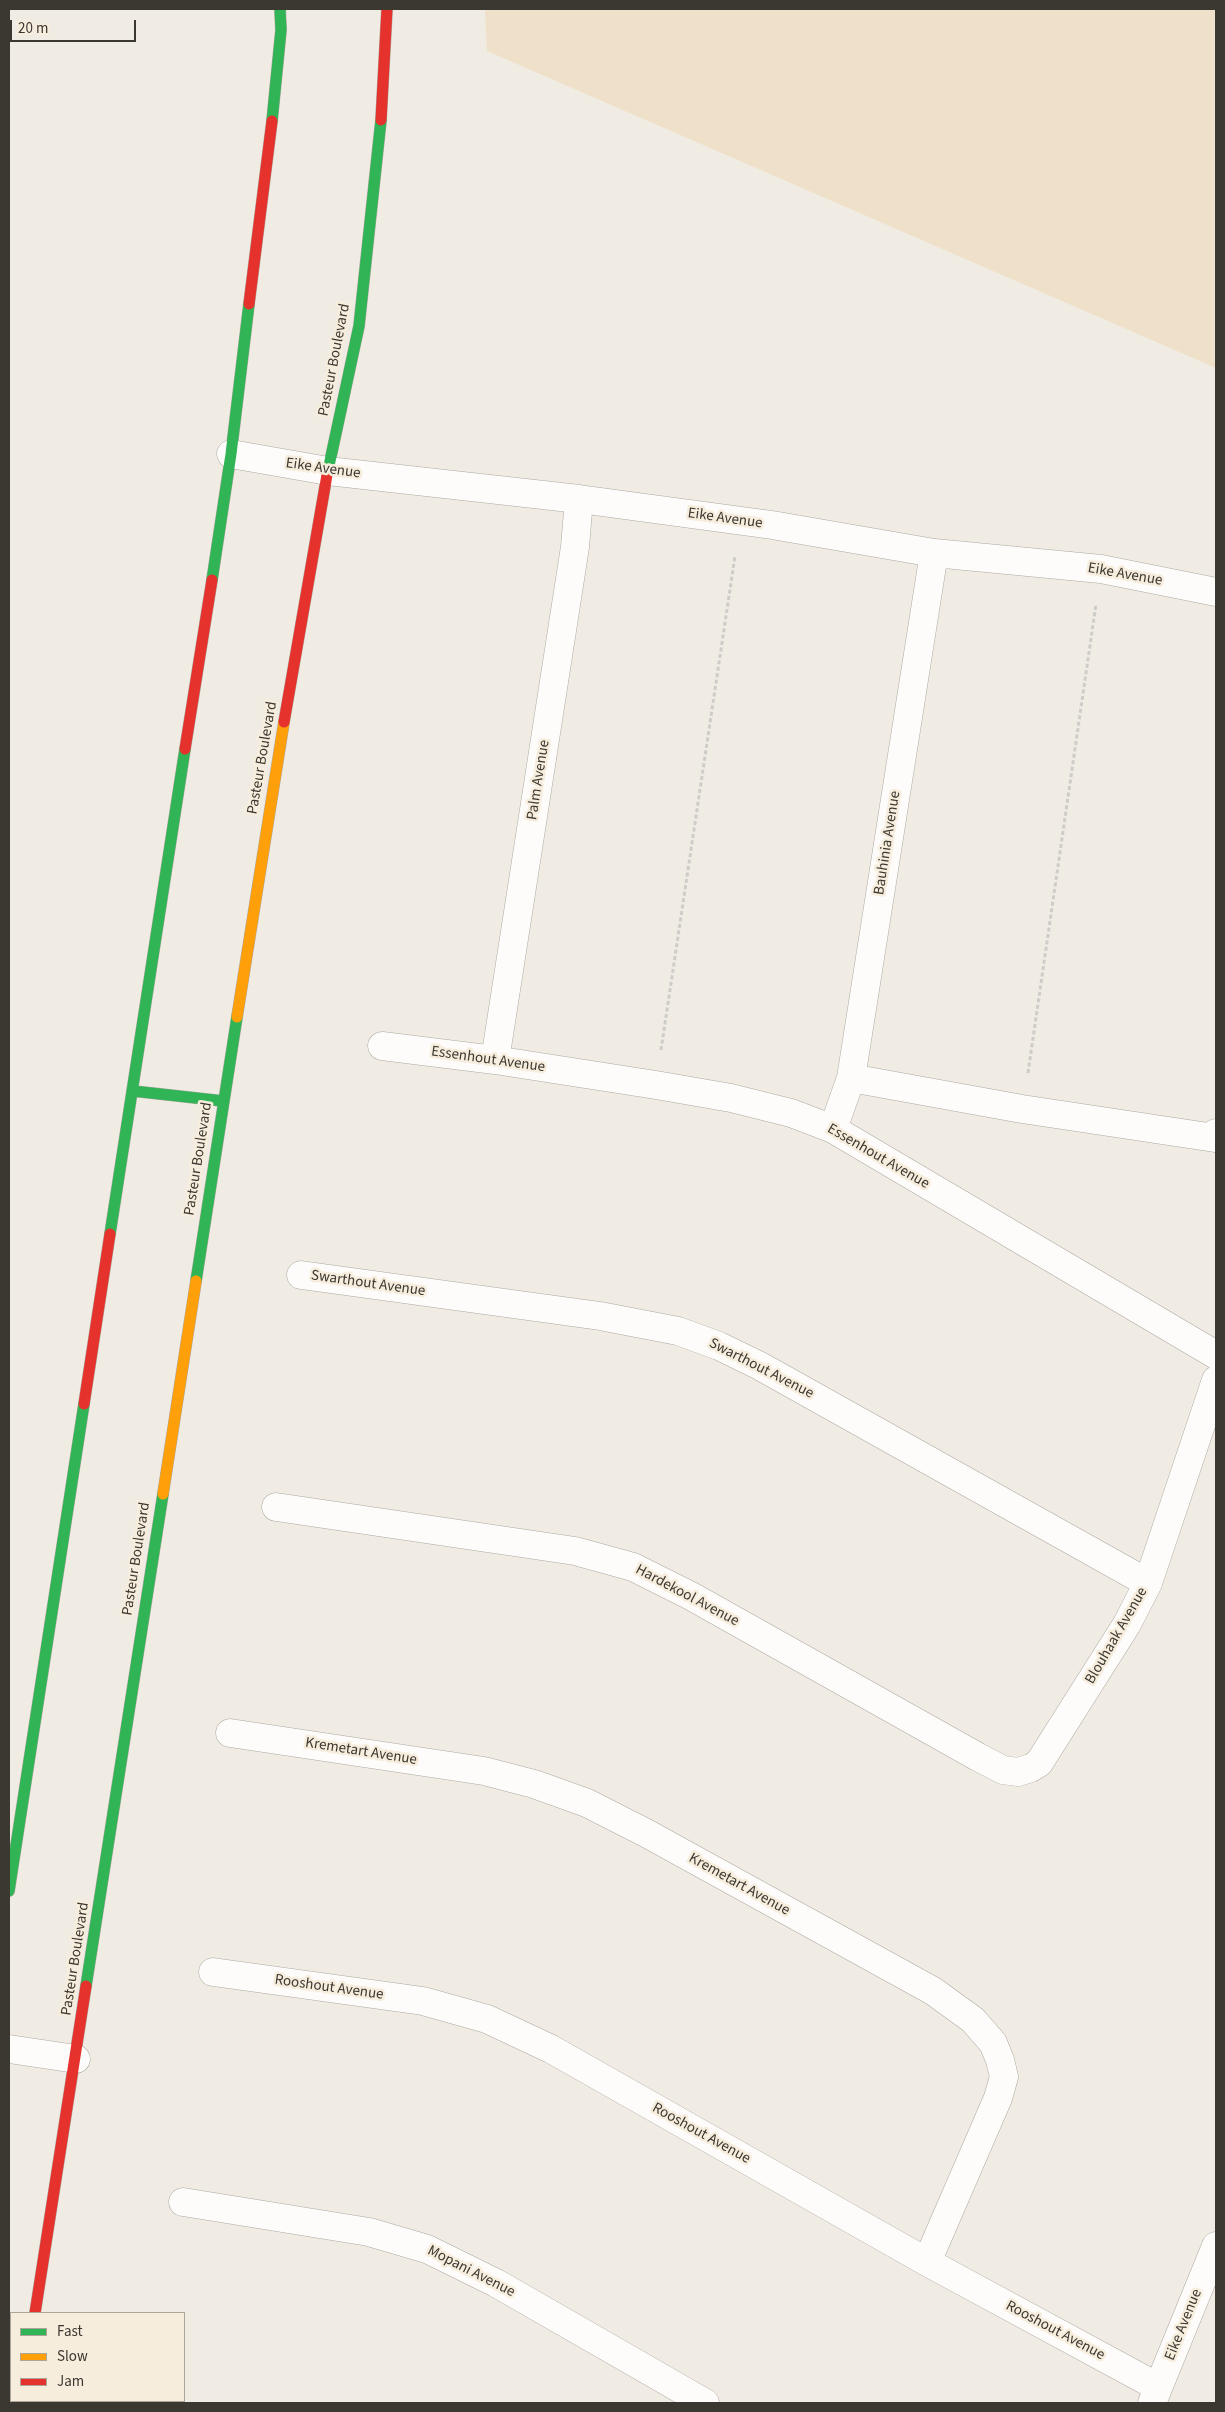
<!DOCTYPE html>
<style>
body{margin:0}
#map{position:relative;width:1225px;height:2412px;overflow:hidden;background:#f1ece3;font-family:"Source Sans 3",sans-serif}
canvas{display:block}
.frame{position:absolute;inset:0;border:10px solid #3b3831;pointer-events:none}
.legend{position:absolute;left:10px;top:2312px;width:175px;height:90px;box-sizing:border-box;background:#f7eddd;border:1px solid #aca598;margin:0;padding:6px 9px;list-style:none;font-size:15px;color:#3b3831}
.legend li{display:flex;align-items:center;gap:10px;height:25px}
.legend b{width:25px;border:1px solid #aca598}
.scale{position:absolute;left:10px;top:20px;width:126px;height:22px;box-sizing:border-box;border:2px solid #3b3831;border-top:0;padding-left:6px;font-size:15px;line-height:18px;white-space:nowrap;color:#3b3831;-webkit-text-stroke:4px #f7eddd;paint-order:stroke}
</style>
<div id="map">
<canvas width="1225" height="2412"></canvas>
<div class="frame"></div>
<ul class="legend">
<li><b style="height:6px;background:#30b455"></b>Fast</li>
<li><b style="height:6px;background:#ff9f0a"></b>Slow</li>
<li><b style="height:6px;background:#e5322d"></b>Jam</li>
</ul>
<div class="scale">20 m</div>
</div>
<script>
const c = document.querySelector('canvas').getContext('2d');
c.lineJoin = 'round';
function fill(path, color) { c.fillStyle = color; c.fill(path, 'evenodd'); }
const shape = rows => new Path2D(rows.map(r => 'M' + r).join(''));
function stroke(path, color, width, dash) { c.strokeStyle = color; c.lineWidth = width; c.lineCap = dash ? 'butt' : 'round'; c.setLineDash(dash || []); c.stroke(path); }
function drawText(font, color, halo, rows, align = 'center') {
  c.font = font + ' "Source Sans 3",sans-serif'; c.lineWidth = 5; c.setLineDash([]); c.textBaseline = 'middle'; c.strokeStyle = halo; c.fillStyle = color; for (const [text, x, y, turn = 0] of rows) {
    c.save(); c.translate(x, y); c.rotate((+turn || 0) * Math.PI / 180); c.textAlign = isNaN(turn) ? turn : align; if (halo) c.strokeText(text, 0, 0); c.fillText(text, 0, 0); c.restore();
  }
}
const green = shape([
 [485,9,1216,9,1216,368,487,51]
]);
const path = shape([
 [661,1050,735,556],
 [1028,1073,1096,604]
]);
const street = shape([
 [231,454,328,471,579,499,772,525,934,553,1101,569,1216,592],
 [382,1046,495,1060,656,1085,731,1098,791,1113,833,1129,1216,1355],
 [495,1060,575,547,579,499],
 [851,1078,1022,1109,1215,1138,1216,1133],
 [833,1129,851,1078,934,553],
 [301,1275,600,1316,678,1331,719,1346,760,1366,1148,1583],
 [276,1507,575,1551,633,1567,691,1596,978,1757,1003,1770,1018,1772,1031,1768,1039,1763,1127,1624,1148,1583,1216,1380],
 [230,1733,484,1771,534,1784,587,1803,646,1833,933,1991,973,2020,993,2043,1000,2060,1004,2077,998,2098,927,2262],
 [213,1972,423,2001,487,2019,551,2049,927,2262,1158,2387],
 [9,2049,76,2059],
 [183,2202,369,2232,427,2249,496,2283,705,2403],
 [1152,2403,1216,2246]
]);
const fast = shape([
 [272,121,281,30,280,9],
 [327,475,359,326,381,120],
 [212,580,231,454,249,304],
 [133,1091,223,1101],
 [110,1234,185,749],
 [196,1281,237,1017],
 [9,1891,84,1404],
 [86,1986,163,1494]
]);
const slow = shape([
 [237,1017,284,722],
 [163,1494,196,1281],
 [21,2401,21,2403]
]);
const jam = shape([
 [381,120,387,9],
 [249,304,272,121],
 [284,722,327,475],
 [185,749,212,580],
 [84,1404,110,1234],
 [35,2313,86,1986]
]);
const streetNames = [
 ["Pasteur Boulevard",335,360,-79],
 ["Eike Avenue",323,469,8],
 ["Eike Avenue",725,519,8],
 ["Eike Avenue",1125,575,10],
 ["Pasteur Boulevard",263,758,-80],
 ["Palm Avenue",539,780,-81],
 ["Bauhinia Avenue",888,843,-81],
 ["Essenhout Avenue",488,1060,8],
 ["Essenhout Avenue",878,1157,30],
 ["Pasteur Boulevard",199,1159,-81],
 ["Swarthout Avenue",368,1284,8],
 ["Swarthout Avenue",761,1369,27],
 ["Pasteur Boulevard",137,1559,-81],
 ["Hardekool Avenue",687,1596,28],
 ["Blouhaak Avenue",1117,1636,-60],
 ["Kremetart Avenue",361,1752,9],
 ["Kremetart Avenue",739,1885,29],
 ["Pasteur Boulevard",76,1959,-81],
 ["Rooshout Avenue",329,1988,8],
 ["Rooshout Avenue",701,2134,29],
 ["Mopani Avenue",471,2272,27],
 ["Eike Avenue",1184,2325,-68],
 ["Rooshout Avenue",1055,2331,28]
];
fill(green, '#efe0c9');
stroke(street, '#aca8a1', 29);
stroke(fast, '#aca8a1', 12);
stroke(slow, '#aca8a1', 12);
stroke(jam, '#aca8a1', 12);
stroke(path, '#cdccc9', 3, [4, 2.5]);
stroke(street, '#fdfcfb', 28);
stroke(fast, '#30b455', 11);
stroke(slow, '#ff9f0a', 11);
stroke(jam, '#e5322d', 11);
drawText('15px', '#3b3831', '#f7eddd', streetNames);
</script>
